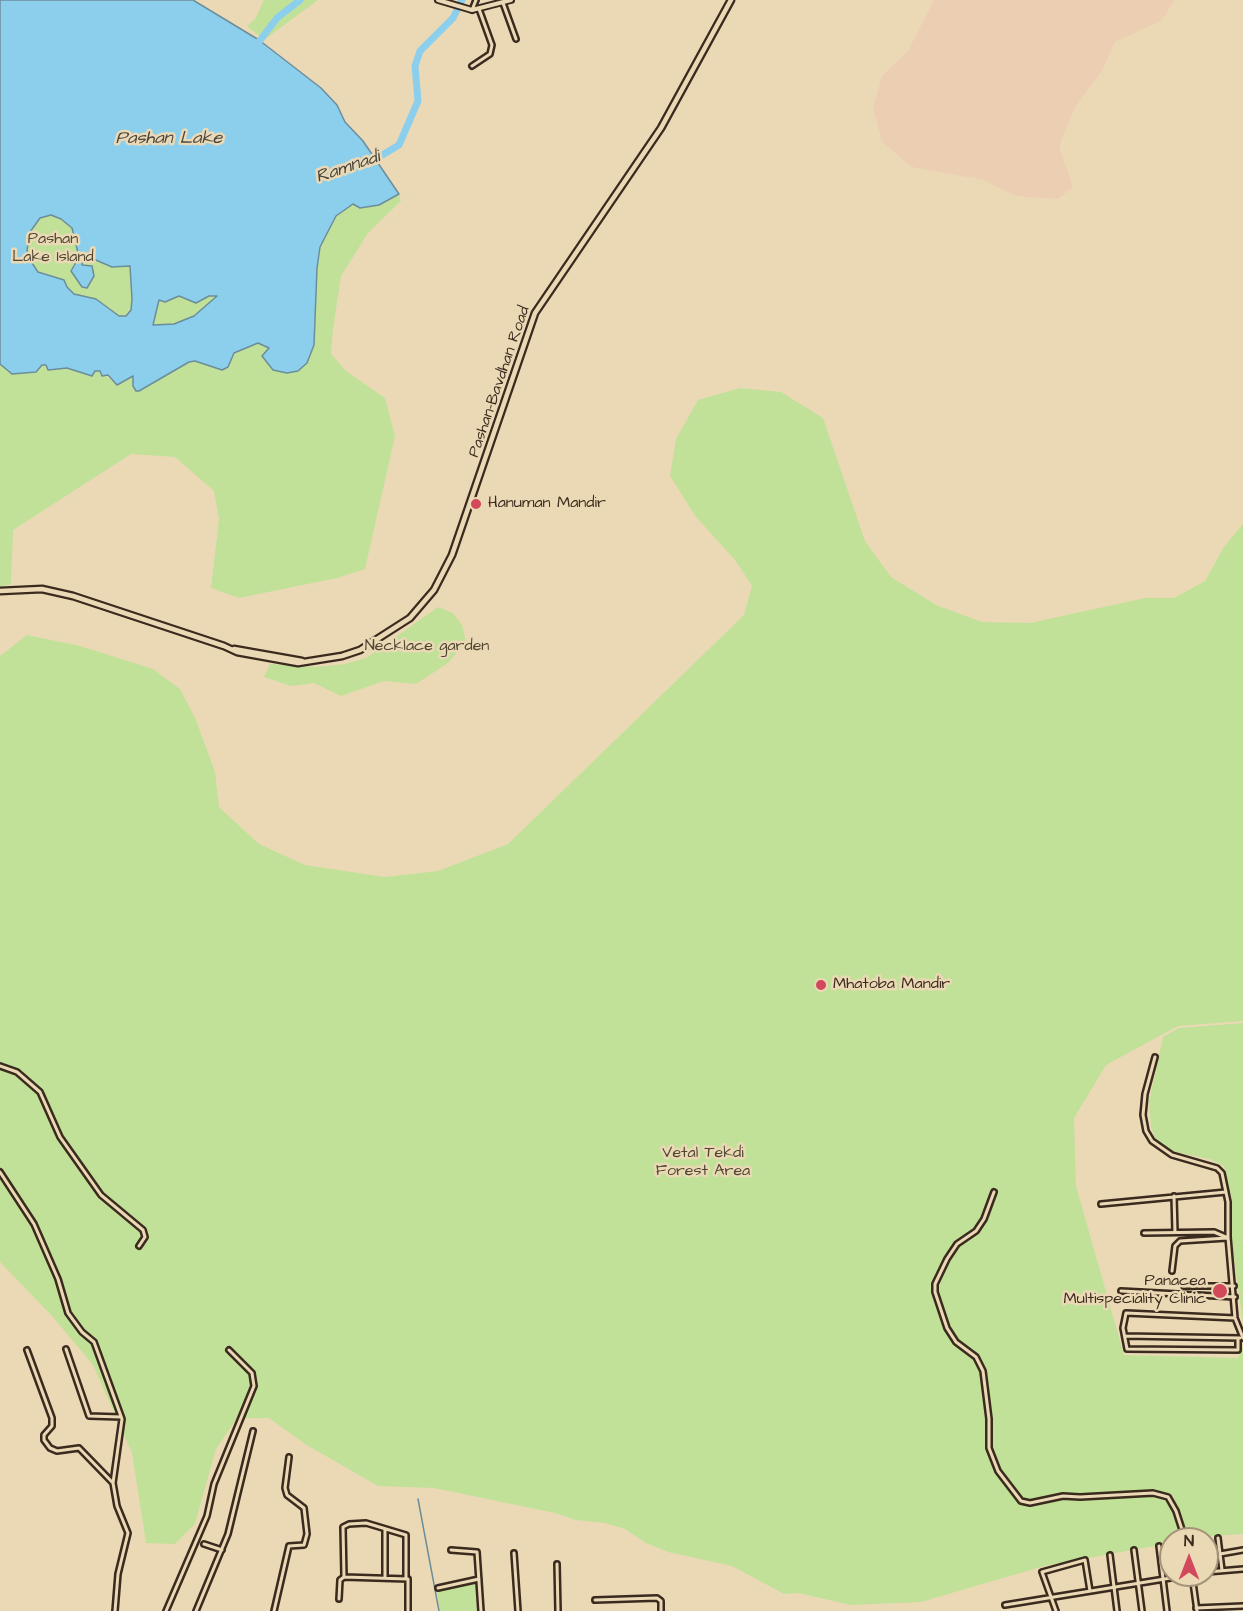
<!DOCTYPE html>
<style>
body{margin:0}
#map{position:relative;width:1243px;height:1611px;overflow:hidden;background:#ebd9b6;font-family:"Architects Daughter",sans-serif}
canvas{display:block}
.north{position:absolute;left:1159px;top:1527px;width:60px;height:60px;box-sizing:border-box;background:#ebd9b6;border:2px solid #a59379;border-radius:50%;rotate:0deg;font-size:16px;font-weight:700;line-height:24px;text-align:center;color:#3b2a1e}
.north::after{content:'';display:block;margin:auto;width:21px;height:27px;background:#d1495b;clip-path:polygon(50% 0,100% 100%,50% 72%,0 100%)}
</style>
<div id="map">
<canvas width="1243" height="1611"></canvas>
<div class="north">N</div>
</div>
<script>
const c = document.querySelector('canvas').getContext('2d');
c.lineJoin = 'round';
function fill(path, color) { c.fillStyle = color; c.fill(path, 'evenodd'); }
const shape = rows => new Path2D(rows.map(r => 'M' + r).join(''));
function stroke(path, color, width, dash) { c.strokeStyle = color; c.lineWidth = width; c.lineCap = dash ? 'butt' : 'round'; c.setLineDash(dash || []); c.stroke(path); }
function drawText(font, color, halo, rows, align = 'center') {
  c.font = font + ' "Architects Daughter",sans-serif'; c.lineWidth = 5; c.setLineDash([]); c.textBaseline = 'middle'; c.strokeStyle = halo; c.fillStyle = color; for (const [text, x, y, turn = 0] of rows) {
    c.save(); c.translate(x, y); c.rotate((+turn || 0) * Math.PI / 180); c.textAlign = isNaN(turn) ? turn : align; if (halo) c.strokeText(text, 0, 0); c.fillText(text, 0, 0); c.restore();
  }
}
const built = shape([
 [934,0,1175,0,1161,21,1115,42,1102,71,1075,107,1059,147,1073,187,1058,199,1016,196,983,180,912,167,882,142,873,108,882,76,908,51]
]);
const green = shape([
 [264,0,318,0,264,40,247,26,255,19],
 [399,194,401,201,368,233,341,276,333,329,331,354,346,371,385,398,395,436,365,569,337,578,239,598,211,588,219,519,214,491,175,457,131,454,13,530,11,584,0,587,0,364,12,374,36,372,42,365,46,365,48,370,67,368,92,376,95,371,100,371,117,385,133,376,135,382,143,387,189,362,195,361,222,370,228,367,234,353,258,343,270,348,314,345,317,268,320,247,335,216,353,204,361,208,379,205],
 [51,215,64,220,72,228,79,257,74,269,87,267,81,263,84,255,86,255,108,266,130,266,132,299,131,310,126,316,119,316,96,299,74,294,67,287,64,280,38,271,30,260,27,250,30,232,40,218],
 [218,295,194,316,174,324,153,326,159,299,165,302,179,296,193,300],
 [740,388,781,392,823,418,865,541,891,577,936,605,982,622,1030,623,1145,598,1174,598,1205,581,1224,547,1243,524,1243,1021,1178,1026,1106,1065,1074,1118,1076,1186,1124,1355,1238,1358,1243,1347,1243,1534,1171,1539,1171,1543,1044,1566,921,1602,851,1605,798,1593,784,1594,732,1566,668,1552,646,1543,625,1529,605,1523,576,1520,555,1513,434,1488,378,1486,305,1444,269,1418,237,1418,216,1449,195,1524,175,1544,146,1543,132,1453,93,1365,53,1317,0,1262,0,656,27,635,80,646,153,669,180,689,196,720,215,772,219,807,259,844,305,865,385,877,438,871,508,844,744,615,752,586,735,560,696,517,670,476,676,439,698,400],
 [438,607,453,613,462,625,466,642,448,663,416,684,384,681,341,696,314,683,291,686,264,677,270,664,316,667,345,664,366,658],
 [1243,1023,1243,1323,1231,1237,1231,1200,1224,1166,1209,1159,1175,1152,1156,1140,1151,1127,1149,1102,1163,1037,1179,1028],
 [473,1583,476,1586,477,1611,440,1611,437,1591]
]);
const water = shape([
 [0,0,193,0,259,40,321,88,337,105,345,122,363,141,399,194,379,205,360,208,353,204,336,216,320,247,317,268,314,345,307,363,298,371,287,373,273,370,262,356,269,348,258,343,234,353,228,367,222,370,195,361,189,362,139,391,136,391,133,386,133,376,117,385,108,375,102,376,100,371,95,371,92,376,67,368,48,370,46,365,42,365,36,372,12,374,0,364,0,0],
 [51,215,61,219,72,228,79,257,71,271,82,287,87,288,94,276,92,266,82,265,84,255,112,267,130,266,132,299,131,310,126,316,119,316,96,299,74,294,67,287,64,280,38,272,30,260,27,250,30,232,40,218,51,215],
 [179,296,196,303,209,296,217,296,194,316,174,324,153,325,159,300,165,302,179,296]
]);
const stream = shape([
 [418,1499,439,1611]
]);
const river = shape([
 [255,47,277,18,300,0],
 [369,163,399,145,418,101,415,66,420,51,453,18,462,0]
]);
const minor = shape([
 [503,3,516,39],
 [472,10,476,0],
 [472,66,490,54,492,45,479,9],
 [1155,1057,1145,1094,1143,1115,1146,1131,1152,1141,1172,1155,1217,1168,1222,1173,1228,1202,1228,1237,1235,1318,1243,1338],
 [0,1066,17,1072,40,1092,60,1137,101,1195,143,1230,145,1237,139,1246],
 [0,1172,34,1224,58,1279,68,1313,82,1332,94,1342,122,1419,113,1483,117,1506,128,1533,118,1574,115,1611],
 [994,1192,984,1219,976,1231,957,1244,947,1259,935,1284,935,1292,947,1328,956,1342,976,1357,983,1371,989,1419,989,1448,998,1471,1021,1501,1030,1503,1063,1496,1080,1497,1153,1493,1168,1497,1176,1511,1185,1539],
 [1174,1196,1175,1232],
 [1101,1204,1226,1192],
 [1144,1233,1214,1232,1228,1238],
 [1172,1271,1175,1246,1180,1241,1227,1238],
 [1184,1286,1234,1286],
 [1121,1291,1235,1297],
 [1235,1318,1126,1313,1123,1328,1127,1349,1238,1350,1238,1338],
 [1125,1336,1240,1338],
 [66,1349,89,1416,121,1417],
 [27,1350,52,1418,52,1426,44,1435,44,1440,50,1448,57,1451,79,1448,113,1483],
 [385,1529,385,1578],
 [1218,1538,1222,1570],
 [204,1544,222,1550],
 [1159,1546,1167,1611],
 [451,1550,477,1552,481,1611],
 [1134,1550,1142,1611],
 [514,1553,518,1611],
 [1220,1554,1243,1550],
 [1110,1555,1117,1611],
 [557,1564,558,1611],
 [1207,1572,1243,1569],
 [1192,1575,1197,1611],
 [344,1577,408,1579,408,1611],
 [438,1588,479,1579],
 [339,1599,340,1580,344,1577,343,1527,349,1524,366,1523,406,1535,406,1579],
 [595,1600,657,1598,661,1601,661,1611],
 [1005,1605,1189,1575],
 [1196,1608,1243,1606],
 [166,1611,207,1516,214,1484,254,1386,252,1373,229,1350],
 [196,1611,228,1534,253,1431],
 [274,1611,289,1546,304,1545,307,1534,304,1508,287,1495,285,1488,289,1457],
 [1056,1611,1042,1572,1085,1560,1090,1591]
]);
const tertiary = shape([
 [438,0,472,10,511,0]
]);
const secondary = shape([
 [0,591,42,589,73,596,224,646,237,652,298,663,342,656,360,650,410,618,434,590,452,555,535,313,661,128,731,0],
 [234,649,302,661]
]);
const markers = [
 [476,504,6,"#d1495b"],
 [821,985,6,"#d1495b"],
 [1220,1291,8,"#d1495b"]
];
const parkNames = [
 ["Pashan",53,240],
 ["Lake Island",53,258],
 ["Necklace garden",427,647],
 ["Vetal Tekdi",703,1154],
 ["Forest Area",703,1172]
];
const streetNames = [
 ["Pashan-Bavdhan Road",500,382,-71]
];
const poiNames = [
 ["Hanuman Mandir",488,504],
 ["Mhatoba Mandir",833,985],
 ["Panacea",1206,1282,"right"],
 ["Multispeciality Clinic",1206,1300,"right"]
];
const waterNames = [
 ["Pashan Lake",169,139],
 ["Ramnadi",348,168,-19]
];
fill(built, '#ecceb3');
fill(green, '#c1e199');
fill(water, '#8ccfed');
stroke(water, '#6c8d9a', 1.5);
stroke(stream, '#6c8d9a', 1.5);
stroke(river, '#8ccfed', 7);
stroke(minor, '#3b2a1e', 8);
stroke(tertiary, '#3b2a1e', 8);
stroke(secondary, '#3b2a1e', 9);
stroke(minor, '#ebd9b6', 3);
stroke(tertiary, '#ebd9b6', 4);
stroke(secondary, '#ebd9b6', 4.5);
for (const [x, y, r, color] of markers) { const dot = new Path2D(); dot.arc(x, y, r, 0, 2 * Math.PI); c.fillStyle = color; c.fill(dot); stroke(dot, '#ebd9b6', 2); }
drawText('16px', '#4f4530', '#ebd9b6', parkNames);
drawText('16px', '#3b2a1e', '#ebd9b6', streetNames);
drawText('16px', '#3b2a1e', '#ebd9b6', poiNames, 'left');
drawText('italic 18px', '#47433d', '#ebd9b6', waterNames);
</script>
